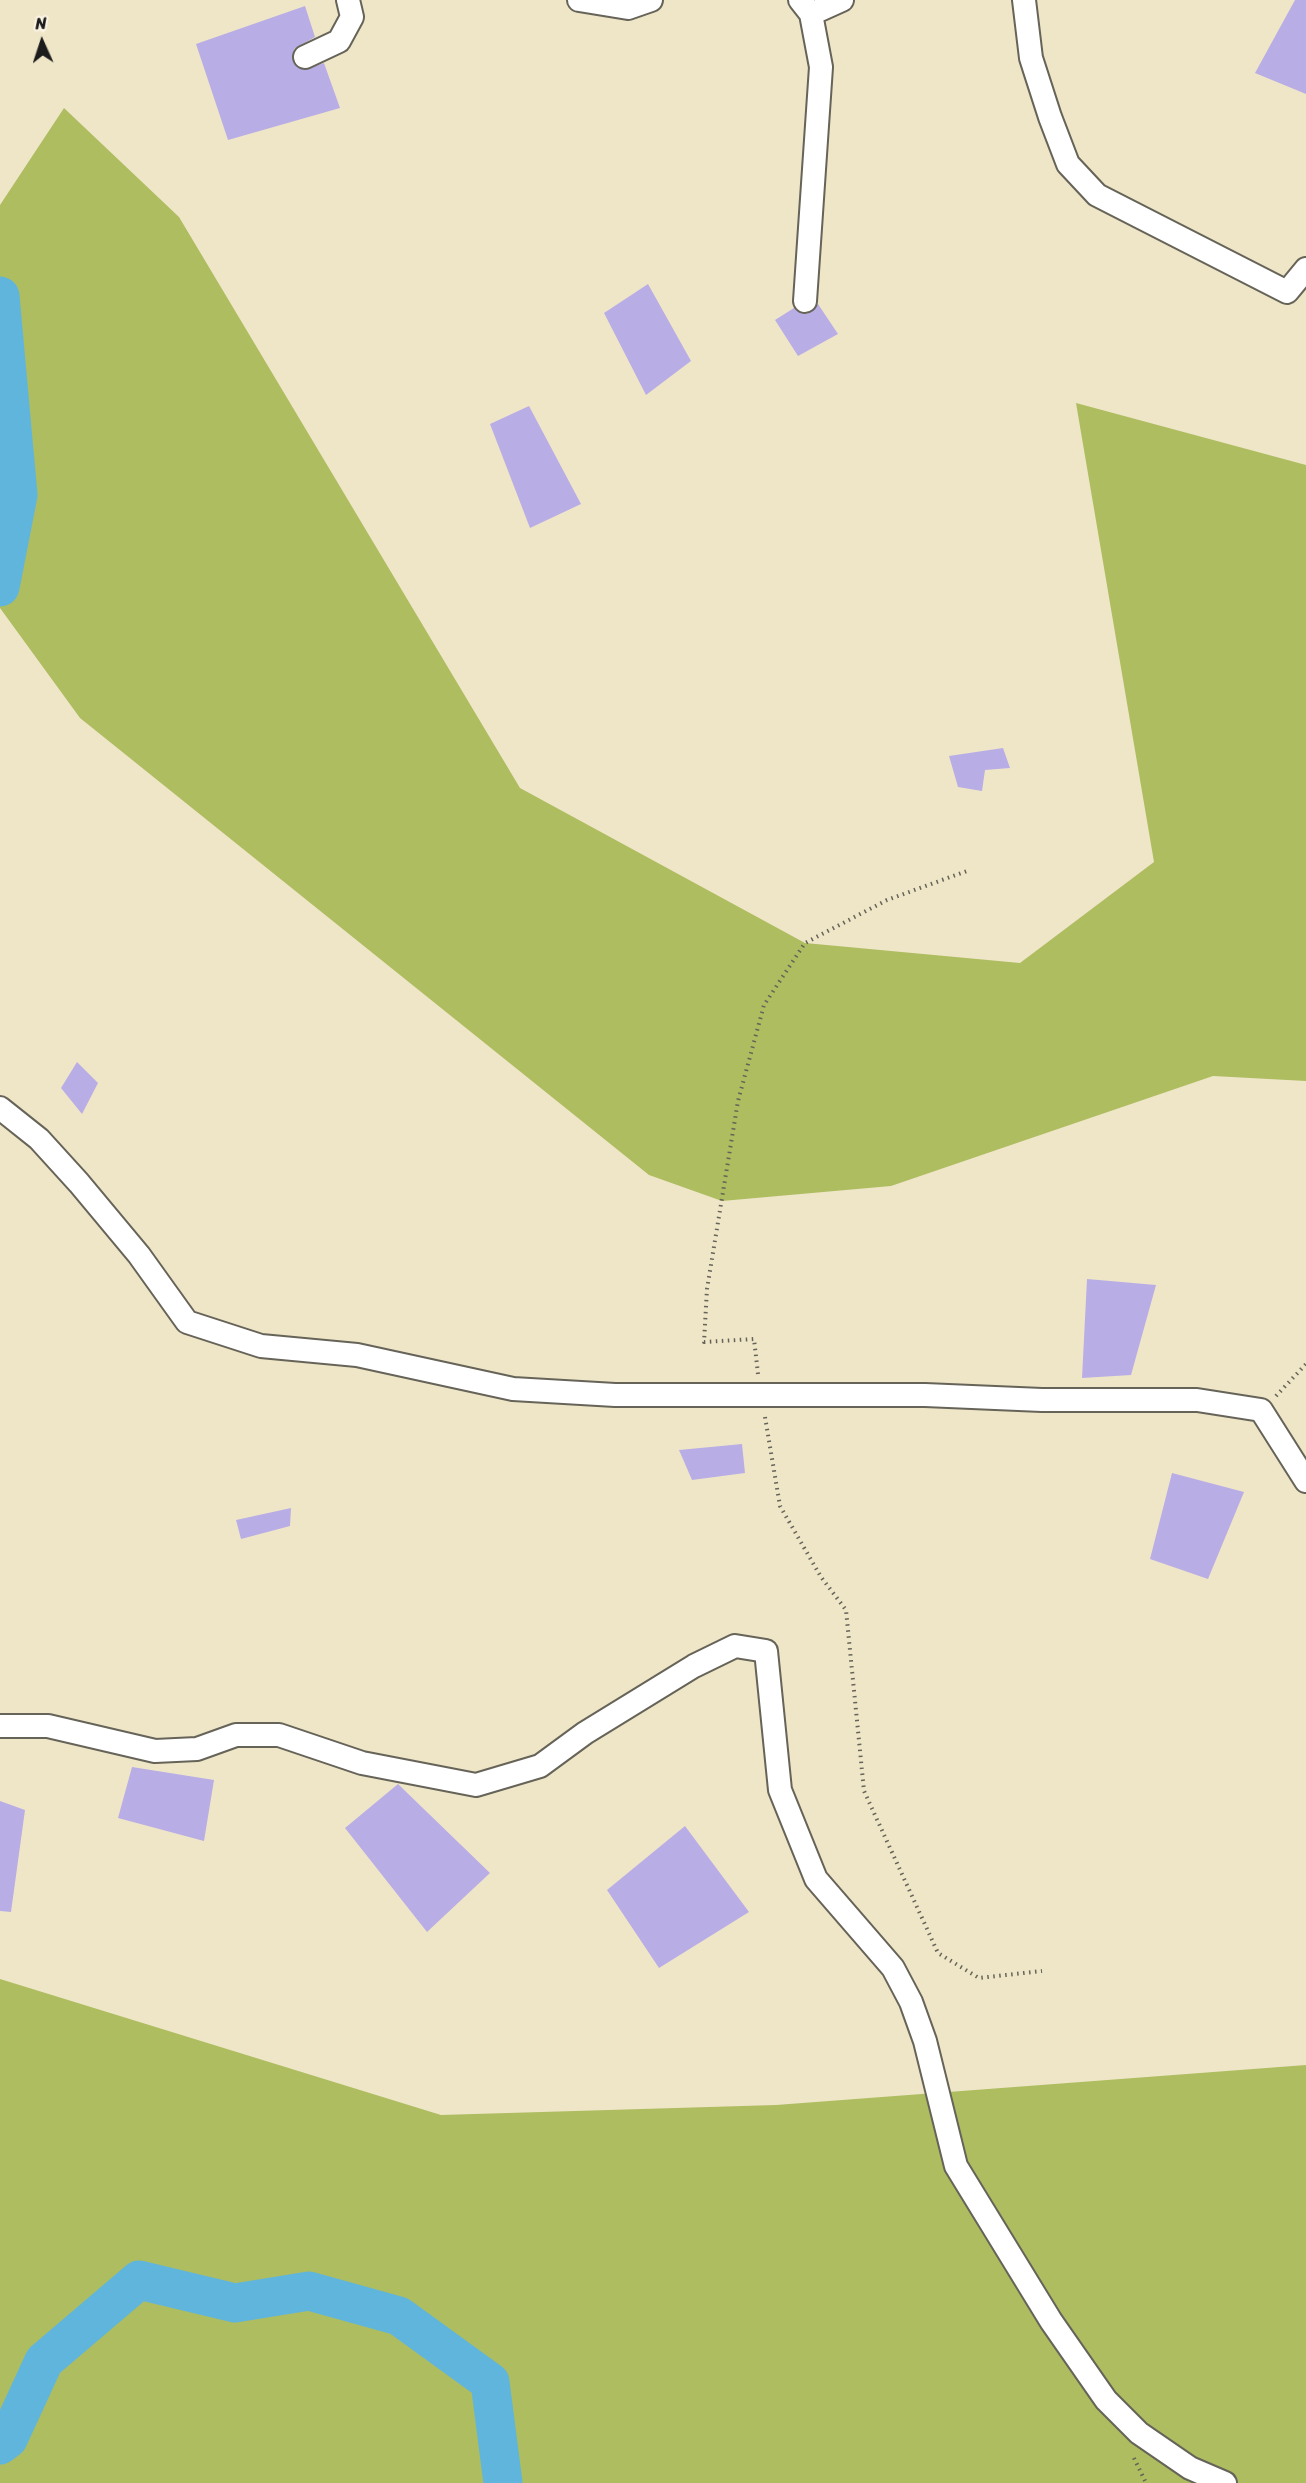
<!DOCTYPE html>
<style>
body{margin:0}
#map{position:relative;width:1306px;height:2483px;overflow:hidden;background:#efe6c8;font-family:Sriracha,sans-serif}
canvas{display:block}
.north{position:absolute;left:12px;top:12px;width:60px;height:60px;-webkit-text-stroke:4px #fcf5e5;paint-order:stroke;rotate:357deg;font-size:16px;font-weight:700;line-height:24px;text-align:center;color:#1c1c1c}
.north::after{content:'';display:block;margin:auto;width:21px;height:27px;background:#1c1c1c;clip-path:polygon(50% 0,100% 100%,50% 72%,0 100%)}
</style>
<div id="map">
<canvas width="1306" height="2483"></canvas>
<div class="north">N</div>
</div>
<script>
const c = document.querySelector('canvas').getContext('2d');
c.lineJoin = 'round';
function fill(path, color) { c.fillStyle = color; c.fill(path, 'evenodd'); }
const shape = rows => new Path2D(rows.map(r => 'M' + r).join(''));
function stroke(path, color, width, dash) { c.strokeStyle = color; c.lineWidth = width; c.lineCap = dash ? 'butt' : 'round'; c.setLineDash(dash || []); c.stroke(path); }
const green = shape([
 [64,108,179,217,520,788,805,943,1020,963,1154,862,1076,403,1306,465,1306,1081,1213,1076,891,1186,722,1201,649,1175,80,718,0,608,0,205],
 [0,1979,441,2115,776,2105,1306,2065,1306,2483,0,2483]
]);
const river = shape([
 [0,296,18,495,0,587],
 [0,2445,8,2439,44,2361,139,2280,235,2303,309,2291,399,2316,490,2382,503,2483]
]);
const building = shape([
 [1295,0,1306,0,1306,94,1255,73],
 [305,6,315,37,294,49,293,62,304,70,324,63,340,108,228,140,196,44],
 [648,284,691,361,646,395,604,313],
 [818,304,838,334,798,356,775,320,794,308,804,314,810,313],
 [529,406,581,504,530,528,490,424],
 [1003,748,1010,768,985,770,982,791,958,787,949,756],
 [77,1062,98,1083,82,1114,61,1088],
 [1087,1279,1156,1285,1131,1375,1082,1378],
 [742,1444,745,1473,692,1480,679,1450],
 [1172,1473,1244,1492,1208,1579,1150,1559],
 [291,1508,290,1526,241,1539,236,1520],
 [132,1767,214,1780,204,1841,118,1818],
 [398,1784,490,1873,427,1932,345,1828],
 [0,1801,25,1810,11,1912,0,1911],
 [685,1826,749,1912,659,1968,607,1890]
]);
const path = shape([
 [758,1374,754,1339,704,1342,707,1289,738,1101,764,1005,805,943,887,900,967,871],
 [1276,1396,1306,1364],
 [765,1417,780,1506,821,1577,846,1610,864,1791,938,1953,979,1978,1042,1971],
 [1134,2458,1146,2483]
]);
const minor = shape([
 [579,0,628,8,651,0],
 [800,0,811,14,821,67,805,301],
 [1024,0,1031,58,1050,117,1068,164,1097,195,1287,292,1306,269],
 [811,14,842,0],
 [305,57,339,41,352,17,348,0],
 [0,1108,39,1139,79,1183,139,1255,187,1322,261,1346,357,1355,513,1389,615,1395,925,1395,1042,1400,1197,1400,1261,1410,1306,1481],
 [0,1726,48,1726,155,1751,197,1749,236,1735,279,1735,362,1763,476,1785,540,1766,585,1733,694,1666,735,1646,766,1651,780,1790,816,1879,893,1968,911,2002,925,2041,956,2166,1051,2321,1106,2400,1139,2433,1190,2468,1225,2483]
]);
fill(green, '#aebd60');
stroke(river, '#60b5dd', 39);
fill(building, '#b9ade6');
stroke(minor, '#666358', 26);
stroke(path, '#666358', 4, [1.5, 4.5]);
stroke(minor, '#fff', 22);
</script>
